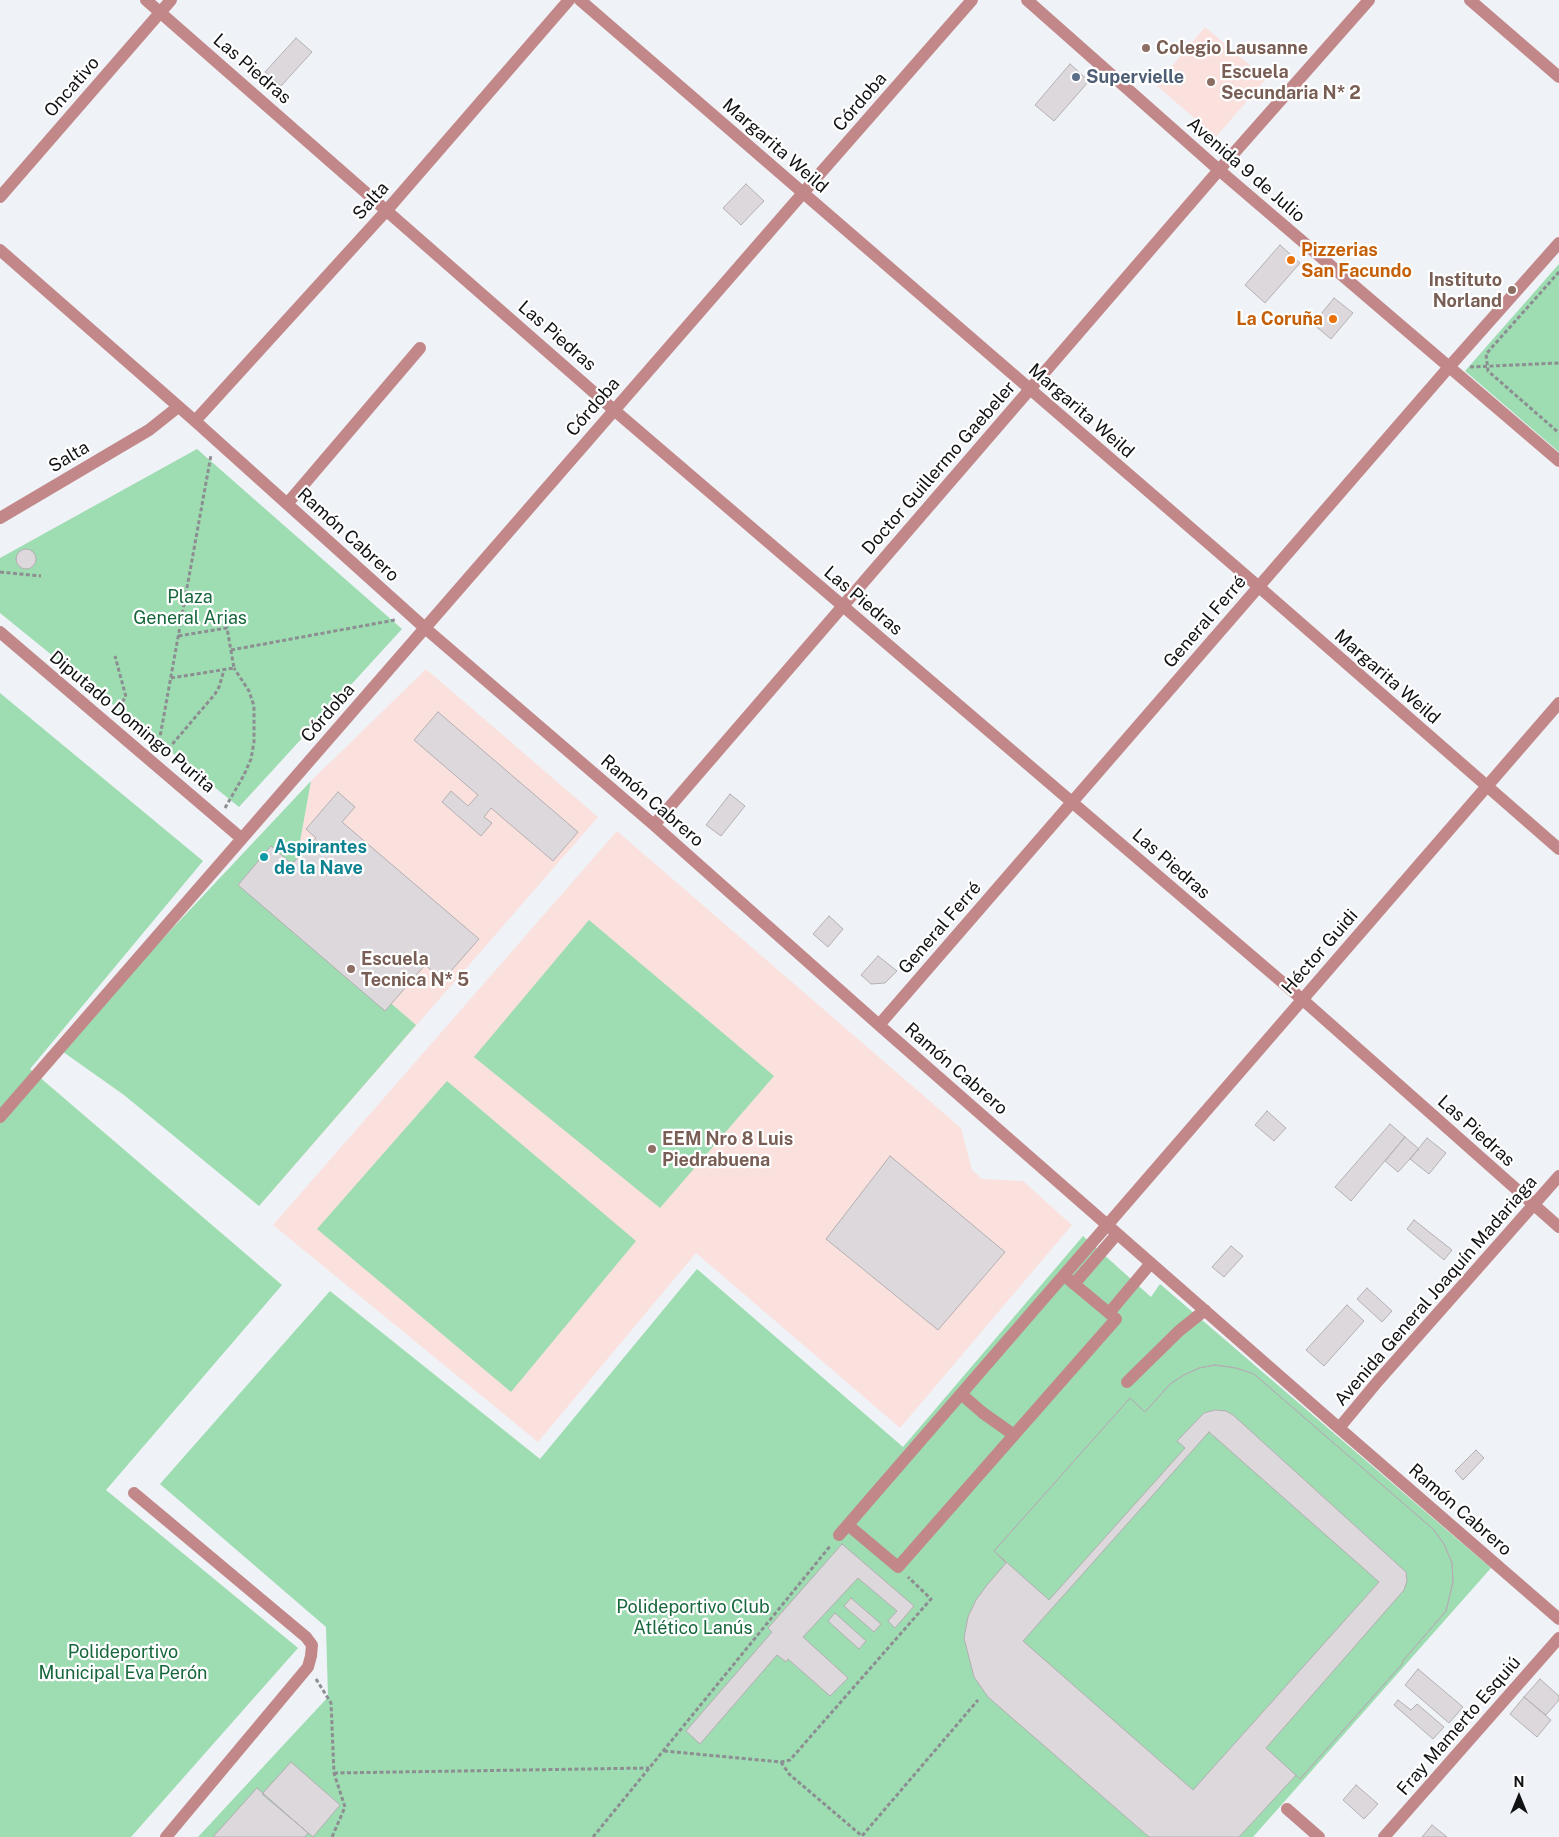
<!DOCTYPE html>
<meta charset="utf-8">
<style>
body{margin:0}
#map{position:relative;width:1559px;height:1837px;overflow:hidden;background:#eff2f7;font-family:"Public Sans",sans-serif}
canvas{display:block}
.north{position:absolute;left:1494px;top:1772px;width:50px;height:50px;-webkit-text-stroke:4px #fff;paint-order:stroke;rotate:0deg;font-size:14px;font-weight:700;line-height:20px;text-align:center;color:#111214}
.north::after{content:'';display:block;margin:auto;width:18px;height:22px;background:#111214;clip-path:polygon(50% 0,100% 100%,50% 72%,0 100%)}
</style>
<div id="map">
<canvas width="1559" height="1837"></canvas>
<div class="north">N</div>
</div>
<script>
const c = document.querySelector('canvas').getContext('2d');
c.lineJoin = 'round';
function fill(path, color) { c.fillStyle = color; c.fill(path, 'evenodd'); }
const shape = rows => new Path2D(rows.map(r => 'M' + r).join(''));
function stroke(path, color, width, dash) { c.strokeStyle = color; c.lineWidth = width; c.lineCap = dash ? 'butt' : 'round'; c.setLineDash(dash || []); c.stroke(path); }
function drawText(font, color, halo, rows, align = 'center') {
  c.font = font + ' "Public Sans",sans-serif'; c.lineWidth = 4.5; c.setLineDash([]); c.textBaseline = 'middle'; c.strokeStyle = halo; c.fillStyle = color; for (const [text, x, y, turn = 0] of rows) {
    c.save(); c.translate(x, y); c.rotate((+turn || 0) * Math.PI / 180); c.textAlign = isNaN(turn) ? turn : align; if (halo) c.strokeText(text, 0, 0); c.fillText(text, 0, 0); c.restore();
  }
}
const education = shape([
 [1205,27,1266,79,1216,137,1156,85],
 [426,669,598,817,259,1206,287,913,311,781],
 [617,831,961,1128,972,1170,982,1179,1023,1181,1072,1225,900,1428,696,1253,538,1442,273,1225]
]);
const green = shape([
 [1559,264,1559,452,1465,371],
 [197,449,402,629,239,807,0,613,0,558],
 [0,693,203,861,30,1069,282,1285,106,1490,298,1648,131,1837,0,1837],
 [311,781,287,913,416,1025,259,1206,124,1095,59,1049],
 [589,920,774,1076,660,1208,474,1057],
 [447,1081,636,1241,511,1392,317,1229],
 [1083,1236,1151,1297,1160,1284,1491,1568,1253,1837,198,1837,328,1697,326,1627,160,1484,330,1291,540,1459,697,1269,903,1447]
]);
const building = shape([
 [296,38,312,52,281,86,265,72,296,38],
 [1070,64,1089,81,1054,121,1035,105,1070,64],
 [746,184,764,201,741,225,723,208,746,184],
 [1280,245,1300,263,1265,303,1245,285,1280,245],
 [1334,298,1353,313,1331,339,1313,324,1334,298],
 '16 559a10 10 0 1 1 20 0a10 10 0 1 1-20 0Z',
 [438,712,578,832,553,861,491,808,484,817,492,823,481,836,442,802,451,791,468,806,478,795,414,740,438,712],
 [338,792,355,807,342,822,479,939,443,980,425,965,385,1011,238,885,271,846,292,864,316,838,306,829,338,792],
 [730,794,745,806,721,836,706,825,730,794],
 [829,916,843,929,828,947,813,934,829,916],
 [878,956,897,971,885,983,871,984,861,975,878,956],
 [1267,1111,1286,1128,1274,1141,1255,1125,1267,1111],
 [1390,1124,1405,1137,1351,1201,1335,1187,1390,1124],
 [1405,1137,1419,1149,1398,1172,1385,1161,1405,1137],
 [1427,1138,1446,1153,1429,1174,1410,1159,1427,1138],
 [890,1156,1005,1252,938,1330,826,1239,890,1156],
 [1414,1220,1452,1250,1444,1260,1407,1229,1414,1220],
 [1231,1246,1243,1256,1224,1277,1212,1267,1231,1246],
 [1367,1288,1392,1311,1382,1322,1357,1299,1367,1288],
 [1347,1305,1364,1321,1324,1366,1306,1350,1347,1305],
 [1215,1365,1236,1368,1254,1374,1433,1529,1444,1544,1452,1563,1453,1582,1446,1611,1402,1662,1403,1663,1300,1779,1296,1775,1239,1837,1149,1837,988,1697,974,1677,964,1638,968,1617,976,1600,987,1585,1006,1563,994,1551,1130,1398,1145,1412,1170,1384,1184,1375,1199,1368,1215,1365],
 [1209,1432,1379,1582,1193,1790,1023,1641,1209,1432],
 [1215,1365,1236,1368,1254,1374,1433,1529,1444,1544,1452,1563,1453,1582,1446,1611,1402,1662,1403,1663,1300,1779,1266,1748,1404,1590,1407,1581,1406,1572,1233,1415,1226,1411,1215,1410,1204,1413,1177,1441,1185,1448,1049,1600,994,1551,1130,1398,1145,1412,1170,1384,1184,1375,1199,1368,1215,1365],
 [1476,1450,1484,1458,1463,1480,1455,1471,1476,1450],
 [842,1544,914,1606,895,1628,888,1621,897,1611,858,1578,803,1637,848,1678,830,1696,788,1659,786,1662,777,1655,700,1744,686,1731,772,1632,768,1628,842,1544],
 [851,1598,881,1624,874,1632,844,1606,851,1598],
 [835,1613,866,1641,859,1649,828,1621,835,1613],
 [1418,1669,1463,1707,1449,1723,1405,1685,1418,1669],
 [1540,1679,1559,1696,1559,1700,1546,1715,1524,1697,1540,1679],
 [1524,1697,1551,1720,1537,1737,1510,1714,1524,1697],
 [1398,1700,1411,1710,1417,1704,1444,1727,1433,1739,1394,1705,1398,1700],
 [291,1762,340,1805,313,1837,262,1794,291,1762],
 [1356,1785,1378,1804,1364,1819,1343,1800,1356,1785],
 [257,1788,308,1833,305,1837,213,1837,257,1788],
 [1432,1825,1447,1837,1422,1837,1432,1825]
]);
const path = shape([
 [1559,272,1486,354,1488,371,1559,433],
 [1470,367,1559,363],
 [0,572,41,576],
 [231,650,395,620],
 [171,678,234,668,227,628,178,636],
 [114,712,126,697,115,656],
 [158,748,211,455],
 [164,754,215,694,219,687,224,670],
 [225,808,244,775,251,759,254,742,254,706,249,691,234,668],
 [316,1679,331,1703,334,1773,345,1807,332,1837],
 [664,1751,781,1762,790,1760,931,1599,908,1577],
 [781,1762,789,1774,862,1836,978,1700],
 [334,1773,649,1768],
 [593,1837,831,1545]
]);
const minor = shape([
 [146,0,614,410,1303,1000,1559,1227],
 [580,0,1259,587,1559,849],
 [1027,0,1219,170,1559,461],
 [1470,0,1559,77],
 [0,197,171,0],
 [0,250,195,421,425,628,654,825,879,1025,1339,1428,1559,1619],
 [195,421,387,210,569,0],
 [287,504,420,348],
 [0,518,149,430,178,407],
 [0,632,241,838],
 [654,825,1219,170,1369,0],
 [879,1025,1449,367,1559,243],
 [0,1117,803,193,972,0],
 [1067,1278,1109,1313],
 [1074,1284,1117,1234],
 [1127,1382,1179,1331,1205,1310],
 [961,1394,983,1413,1014,1435],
 [1339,1428,1378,1381,1559,1176],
 [134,1493,306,1637,312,1645,311,1656,308,1667,166,1837],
 [848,1525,898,1567,1116,1319,1109,1313,1151,1263],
 [839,1535,1559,703],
 [1287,1809,1319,1837],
 [1384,1837,1559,1638]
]);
const markers = [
 [1146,48,5,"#8d6e63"],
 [1076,77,5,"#5c6f8a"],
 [1211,82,5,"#8d6e63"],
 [1291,260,5,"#e8710a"],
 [1512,290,5,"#8d6e63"],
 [1333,319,5,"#e8710a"],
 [264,857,5,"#0f9aa8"],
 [351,969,5,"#8d6e63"],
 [652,1149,5,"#8d6e63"]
];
const educationNames = [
 ["Colegio Lausanne",1156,48],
 ["Escuela",1221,72],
 ["Secundaria N* 2",1221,93],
 ["Instituto",1502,280,"right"],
 ["Norland",1502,301,"right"],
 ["Escuela",361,959],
 ["Tecnica N* 5",361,980],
 ["EEM Nro 8 Luis",662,1139],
 ["Piedrabuena",662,1160]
];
const streetNames = [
 ["Las Piedras",252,69,41],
 ["Oncativo",72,87,-49],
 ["Córdoba",860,102,-49],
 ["Margarita Weild",775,146,41],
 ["Avenida 9 de Julio",1246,170,41],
 ["Salta",371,201,-48],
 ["Las Piedras",557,336,41],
 ["Córdoba",593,407,-49],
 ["Margarita Weild",1081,411,41],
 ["Salta",69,457,-31],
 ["Doctor Guillermo Gaebeler",939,468,-49],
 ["Ramón Cabrero",348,535,42],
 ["Las Piedras",863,601,40],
 ["General Ferré",1205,622,-49],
 ["Margarita Weild",1387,677,41],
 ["Córdoba",328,713,-49],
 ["Diputado Domingo Purita",132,722,40],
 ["Ramón Cabrero",652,801,41],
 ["Las Piedras",1171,864,41],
 ["General Ferré",940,928,-49],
 ["Héctor Guidi",1320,952,-49],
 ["Ramón Cabrero",956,1069,41],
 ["Las Piedras",1476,1131,42],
 ["Avenida General Joaquín Madariaga",1436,1291,-49],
 ["Ramón Cabrero",1460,1510,41],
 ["Fray Mamerto Esquiú",1459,1726,-49]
];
const serviceNames = [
 ["Supervielle",1086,77]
];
const foodNames = [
 ["Pizzerias",1301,250],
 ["San Facundo",1301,271],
 ["La Coruña",1323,319,"right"]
];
const parkNames = [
 ["Plaza",190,597],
 ["General Arias",190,618],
 ["Polideportivo Club",693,1607],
 ["Atlético Lanús",693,1628],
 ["Polideportivo",123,1652],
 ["Municipal Eva Perón",123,1673]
];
const cultureNames = [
 ["Aspirantes",274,847],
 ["de la Nave",274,868]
];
fill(education, '#fbe1dd');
fill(green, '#9edcb2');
fill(building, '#ddd8dc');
stroke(building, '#b3afb2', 1);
stroke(path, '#8c8e91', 3, [4, 2.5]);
stroke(minor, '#c28889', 12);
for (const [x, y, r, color] of markers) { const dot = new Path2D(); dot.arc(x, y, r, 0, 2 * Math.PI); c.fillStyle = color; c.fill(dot); stroke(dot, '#fff', 2); }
drawText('bold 18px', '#785e54', '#fff', educationNames, 'left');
drawText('18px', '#111214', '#fff', streetNames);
drawText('bold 18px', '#4e5e75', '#fff', serviceNames, 'left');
drawText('bold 18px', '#c56008', '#fff', foodNames, 'left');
drawText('18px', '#17673c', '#fff', parkNames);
drawText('bold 18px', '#0d838f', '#fff', cultureNames, 'left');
</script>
